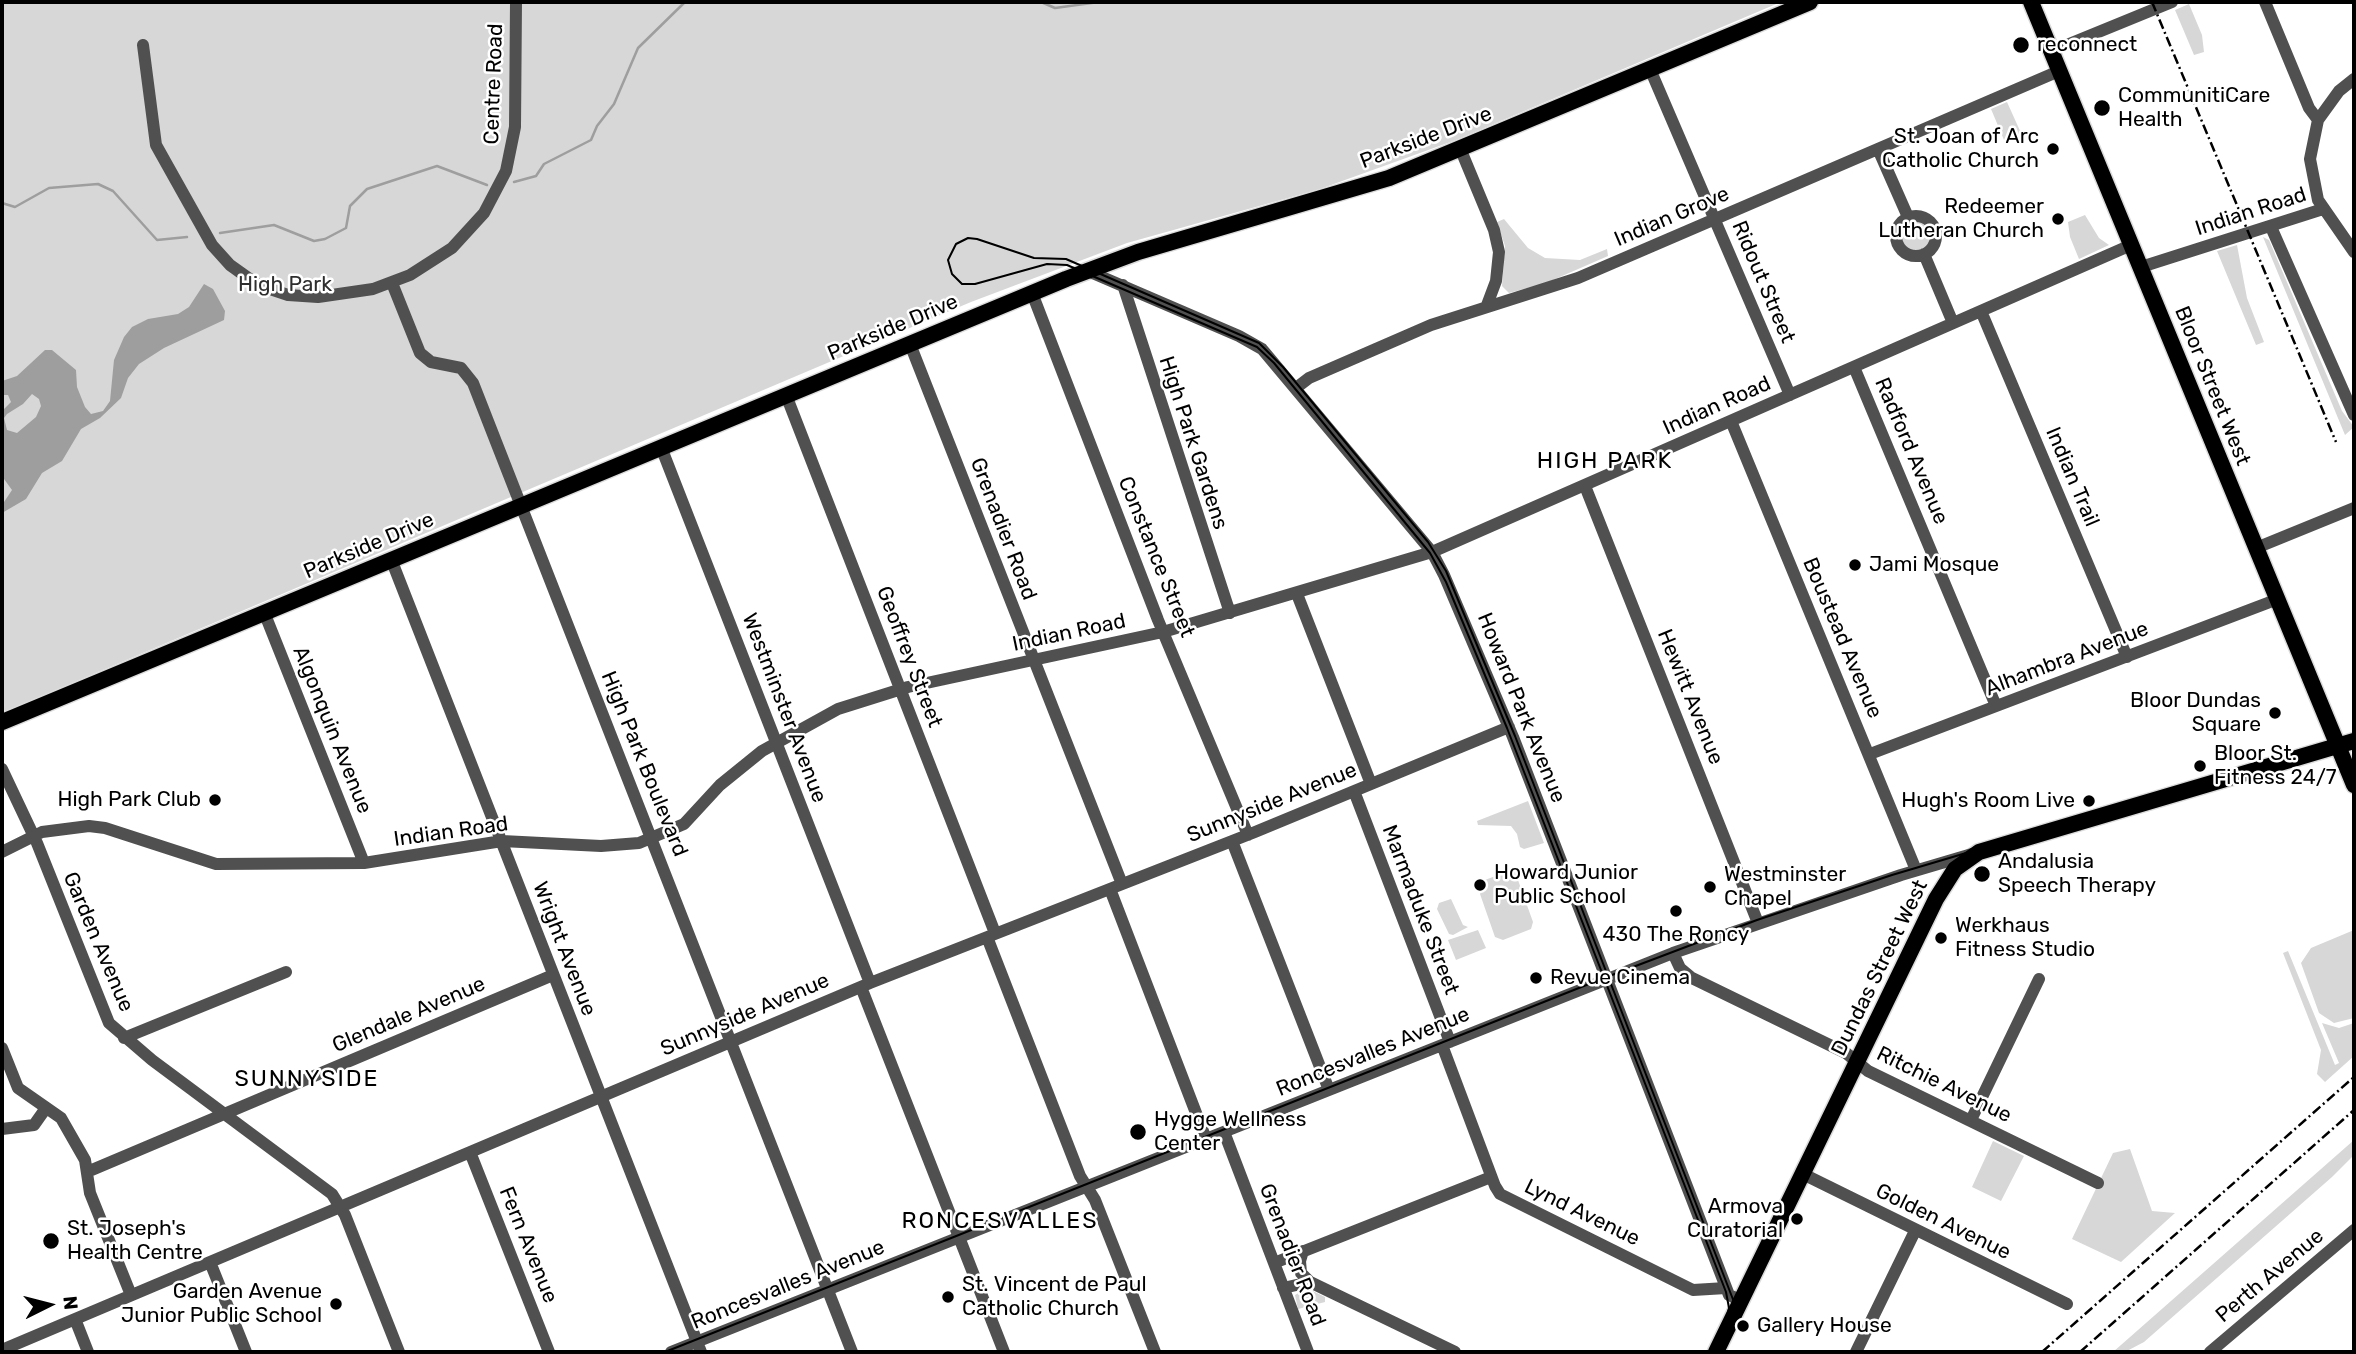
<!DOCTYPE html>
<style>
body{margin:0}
#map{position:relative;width:2356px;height:1354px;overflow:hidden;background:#fff;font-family:Rubik,sans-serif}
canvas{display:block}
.frame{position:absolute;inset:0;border:4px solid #000;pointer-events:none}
.north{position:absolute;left:14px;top:1270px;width:70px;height:70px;-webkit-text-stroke:5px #fff;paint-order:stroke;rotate:84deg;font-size:19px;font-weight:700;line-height:28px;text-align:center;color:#000}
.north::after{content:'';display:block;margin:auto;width:24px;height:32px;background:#000;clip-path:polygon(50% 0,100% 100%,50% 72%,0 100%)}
</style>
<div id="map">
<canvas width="2356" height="1354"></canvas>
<div class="frame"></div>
<div class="north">N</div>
</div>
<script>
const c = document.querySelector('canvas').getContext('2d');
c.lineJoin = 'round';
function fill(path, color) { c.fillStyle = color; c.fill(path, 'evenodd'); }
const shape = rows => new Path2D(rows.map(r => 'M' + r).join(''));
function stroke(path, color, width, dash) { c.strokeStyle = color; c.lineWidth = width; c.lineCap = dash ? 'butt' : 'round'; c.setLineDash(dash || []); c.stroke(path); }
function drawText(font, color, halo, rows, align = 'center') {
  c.font = font + ' Rubik,sans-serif'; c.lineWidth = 5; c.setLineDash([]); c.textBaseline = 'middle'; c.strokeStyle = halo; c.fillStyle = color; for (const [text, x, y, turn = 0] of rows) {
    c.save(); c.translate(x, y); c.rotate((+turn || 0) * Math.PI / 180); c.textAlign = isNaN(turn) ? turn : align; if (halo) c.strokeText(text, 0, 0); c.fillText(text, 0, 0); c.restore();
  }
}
const green = shape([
 [2,2,1781,2,1456,140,1320,189,1127,243,971,302,6,711,2,709],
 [2189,4,2202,35,2204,52,2194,55,2175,10],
 [2007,102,2021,133,2004,140,1991,109],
 [2085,215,2099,238,2109,245,2079,259,2070,237,2068,222],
 [1504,219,1528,248,1545,258,1580,260,1607,249,1608,256,1546,283,1509,293,1502,286,1505,246,1497,222],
 '1900 236a16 16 0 1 1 32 0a16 16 0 1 1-32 0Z',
 [2263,237,2269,240,2342,411,2354,427,2345,435],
 [2237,245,2247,298,2264,342,2256,345,2217,251],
 [1528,801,1544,843,1524,849,1520,847,1517,834,1511,826,1478,825,1477,821],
 [1514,869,1533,922,1531,929,1503,940,1495,937,1480,894,1485,880],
 [1451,899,1463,925,1468,927,1453,935,1449,934,1437,909,1439,903],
 [1478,930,1486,948,1456,960,1448,940],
 [2354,930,2354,1018,2334,1023,2319,1013,2301,963,2311,948],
 [2288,951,2335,1065,2339,1063,2322,1023,2339,1028,2354,1023,2354,1056,2325,1082,2317,1074,2321,1050,2283,953],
 [2354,1140,2354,1155,2332,1177,2144,1342,2125,1352,2113,1352],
 [1993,1141,2024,1156,2001,1201,1972,1187],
 [2130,1149,2152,1211,2175,1213,2121,1262,2072,1239,2113,1153],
 [1307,1288,1325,1297,1325,1302,1298,1309,1295,1295]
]);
const water = shape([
 [204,284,213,289,225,311,224,320,164,348,139,364,128,378,121,398,100,418,81,429,62,461,42,473,26,499,2,513,2,505,12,490,4,479,2,465,2,411,11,402,8,395,2,395,2,381,17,376,45,350,52,350,76,370,77,387,85,407,91,414,103,411,110,401,114,360,124,337,132,327,148,319,178,314,189,307],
 [32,394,39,399,41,406,36,417,17,433,7,430,4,418,7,414,23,404]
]);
const stream = shape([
 [1041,2,1055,8,1099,2],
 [514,182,536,176,544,164,591,140,597,126,614,104,638,48,685,2],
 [2,203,15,207,49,188,98,184,113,191,157,240,187,237],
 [220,233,274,225,314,241,325,239,346,228,350,206,367,189,437,166,487,185]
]);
const minor = shape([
 [2265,2,2309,108,2318,120],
 [143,45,156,145,212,245,230,265,258,285,288,295,318,297,373,289,410,275,452,248,484,213,506,171,515,127,516,2],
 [2052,51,2172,2],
 [1650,69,1790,395],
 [2354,79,2339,91,2318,120,2310,159,2318,200,2354,252],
 [1460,148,1494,230,1499,252,1496,281,1487,305],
 [1878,149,1908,217],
 '1896 236a20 20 0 1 1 40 0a20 20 0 1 1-40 0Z',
 [2271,227,2354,415],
 [1924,254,1953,323],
 [2141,267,2323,209],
 [1088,271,1239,336,1262,349,1432,552,1444,575,1513,737,1729,1295,1740,1300],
 [392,283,420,353,431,362,461,368,473,383,852,1352],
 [1123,285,1230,613],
 [1032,293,1158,620,1248,835],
 [1981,311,2127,657],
 [910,344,1122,884],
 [1854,367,1996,706],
 [1296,388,1309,378,1431,325,1578,278,2059,71],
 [786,395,995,933],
 [1731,421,1916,870],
 [661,447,870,983],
 [1585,486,1758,923],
 [2256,548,2354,508],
 [391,559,701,1352],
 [1297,594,1371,784],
 [264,612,364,863],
 [1870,754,2278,599],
 [2,769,37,843,109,1023,152,1060,332,1194,345,1215,399,1352],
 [1354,791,1450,1042],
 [1232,841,1329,1090],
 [2,852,42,832,89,826,105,828,216,864,364,863,502,841,601,846,639,843,684,824,720,785,762,751,838,709,908,687,1163,632,1432,552,2131,245],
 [1110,889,1206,1139],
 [987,937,1080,1176,1095,1200,1155,1352],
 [1673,953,1680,968,1692,978,1846,1053,1868,1071,2098,1183],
 [861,987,1004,1352],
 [124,1038,286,972],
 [1442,1045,1495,1186,1500,1194,1693,1290,1726,1288],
 [2,1048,18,1088,61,1118,85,1160,90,1193,131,1295],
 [1971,1120,2039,979],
 [2,1129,34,1125,46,1108],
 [1224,1132,1308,1352],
 [470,1152,549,1352],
 [87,1172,553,975],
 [1803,1174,2067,1304],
 [1303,1251,1300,1261,1301,1273,1310,1282],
 [210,1262,246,1352],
 [1274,1263,1491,1177],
 [1283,1288,1310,1282,1455,1352],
 [75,1319,88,1352],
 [2,1350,870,983,1255,832,1509,727],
 [671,1352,1673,953,1901,875,1972,854],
 [1856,1352,1915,1231],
 [2210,1352,2354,1230]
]);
const major = shape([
 [2031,2,2354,785],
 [2,722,1066,279,1138,252,1389,178,1810,2],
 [1716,1352,1936,899,1955,869,1979,852,2354,741]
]);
const tram = shape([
 [1724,1329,1729,1308,1726,1292,1507,728,1446,582,1430,553,1274,363,1257,347,1067,265,1047,264,975,284,962,284,952,274,948,260,956,244,968,238,977,239,1034,258,1066,259,1259,343,1283,367,1428,542,1446,571,1515,736,1734,1302,1733,1322],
 [665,1352,1604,978,1757,920,1892,875,2354,738],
 [1718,1352,1944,889,1958,870,1981,854]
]);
const rail = shape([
 [2152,2,2336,442],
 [2042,1352,2354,1077],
 [2080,1352,2354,1110]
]);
const markers = [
 [2021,45,9,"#000"],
 [2102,108,9,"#000"],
 [2053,149,7,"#000"],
 [2058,219,7,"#000"],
 [1855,565,7,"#000"],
 [2275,713,7,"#000"],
 [2200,766,7,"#000"],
 [215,800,7,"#000"],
 [2089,801,7,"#000"],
 [1982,874,9,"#000"],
 [1480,885,7,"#000"],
 [1710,887,7,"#000"],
 [1676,911,7,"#000"],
 [1941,938,7,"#000"],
 [1536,978,7,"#000"],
 [1138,1132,9,"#000"],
 [1797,1219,7,"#000"],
 [51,1241,9,"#000"],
 [948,1297,7,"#000"],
 [336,1304,7,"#000"],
 [1743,1326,7,"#000"]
];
const poiNames = [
 ["reconnect",2037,45],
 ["CommunitiCare",2118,96],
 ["Health",2118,120],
 ["St. Joan of Arc",2039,137,"right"],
 ["Catholic Church",2039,161,"right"],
 ["Redeemer",2044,207,"right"],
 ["Lutheran Church",2044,231,"right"],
 ["Jami Mosque",1869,565],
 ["Bloor Dundas",2261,701,"right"],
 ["Square",2261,725,"right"],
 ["Bloor St.",2214,754],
 ["Fitness 24/7",2214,778],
 ["High Park Club",201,800,"right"],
 ["Hugh's Room Live",2075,801,"right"],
 ["Andalusia",1998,862],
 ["Speech Therapy",1998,886],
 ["Howard Junior",1494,873],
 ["Public School",1494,897],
 ["Westminster",1724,875],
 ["Chapel",1724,899],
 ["Werkhaus",1955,926],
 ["Fitness Studio",1955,950],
 ["430 The Roncy",1676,935,"center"],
 ["Revue Cinema",1550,978],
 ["Hygge Wellness",1154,1120],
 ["Center",1154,1144],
 ["Armova",1783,1207,"right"],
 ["Curatorial",1783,1231,"right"],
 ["St. Joseph's",67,1229],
 ["Health Centre",67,1253],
 ["St. Vincent de Paul",962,1285],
 ["Catholic Church",962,1309],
 ["Garden Avenue",322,1292,"right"],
 ["Junior Public School",322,1316,"right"],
 ["Gallery House",1757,1326]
];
const streetNames = [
 ["Centre Road",494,84,-88],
 ["Parkside Drive",1426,138,-21],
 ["Indian Road",2251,212,-18],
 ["Indian Grove",1672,217,-23],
 ["Ridout Street",1763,282,67],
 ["Parkside Drive",893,328,-23],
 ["Bloor Street West",2212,386,68],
 ["Indian Road",1717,406,-24],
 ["High Park Gardens",1193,443,72],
 ["Radford Avenue",1911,451,67],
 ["Indian Trail",2072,477,67],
 ["Grenadier Road",1003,529,69],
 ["Parkside Drive",369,546,-23],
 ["Constance Street",1156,557,68],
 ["Indian Road",1069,633,-12],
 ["Boustead Avenue",1842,638,67],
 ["Geoffrey Street",909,657,69],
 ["Alhambra Avenue",2067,659,-21],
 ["Hewitt Avenue",1690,697,68],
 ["Westminster Avenue",784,708,69],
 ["Howard Park Avenue",1521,708,68],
 ["Algonquin Avenue",332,730,68],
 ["High Park Boulevard",644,764,68],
 ["Sunnyside Avenue",1272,803,-22],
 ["Indian Road",451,832,-8],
 ["Marmaduke Street",1420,910,69],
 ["Garden Avenue",98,942,67],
 ["Wright Avenue",564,949,69],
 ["Dundas Street West",1880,968,-64],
 ["Glendale Avenue",409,1015,-23],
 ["Sunnyside Avenue",745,1015,-23],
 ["Roncesvalles Avenue",1373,1052,-22],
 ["Ritchie Avenue",1944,1085,26],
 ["Lynd Avenue",1582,1213,26],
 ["Golden Avenue",1943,1222,26],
 ["Fern Avenue",528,1245,68],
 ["Grenadier Road",1292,1255,69],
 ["Perth Avenue",2270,1276,-40],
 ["Roncesvalles Avenue",788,1285,-22]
];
const parkNames = [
 ["High Park",285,285]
];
const neighbourhoodNames = [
 ["HIGH PARK",1605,461],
 ["SUNNYSIDE",307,1079],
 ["RONCESVALLES",1000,1221]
];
fill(green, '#d7d7d7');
fill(water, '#9e9e9e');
stroke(stream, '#9e9e9e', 2.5);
stroke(major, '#dbdbdb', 19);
stroke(minor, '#505050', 12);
stroke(major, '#000', 16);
stroke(tram, '#000', 2);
stroke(rail, '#000', 2.5, [10, 3.5, 2, 3.5]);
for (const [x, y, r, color] of markers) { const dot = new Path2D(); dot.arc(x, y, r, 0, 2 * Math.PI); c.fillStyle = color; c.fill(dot); stroke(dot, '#fff', 2.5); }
drawText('21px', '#000', '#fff', poiNames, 'left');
drawText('21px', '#000', '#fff', streetNames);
drawText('21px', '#2e2e2e', '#fff', parkNames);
c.letterSpacing = '2px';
drawText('23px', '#000', '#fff', neighbourhoodNames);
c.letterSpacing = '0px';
</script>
